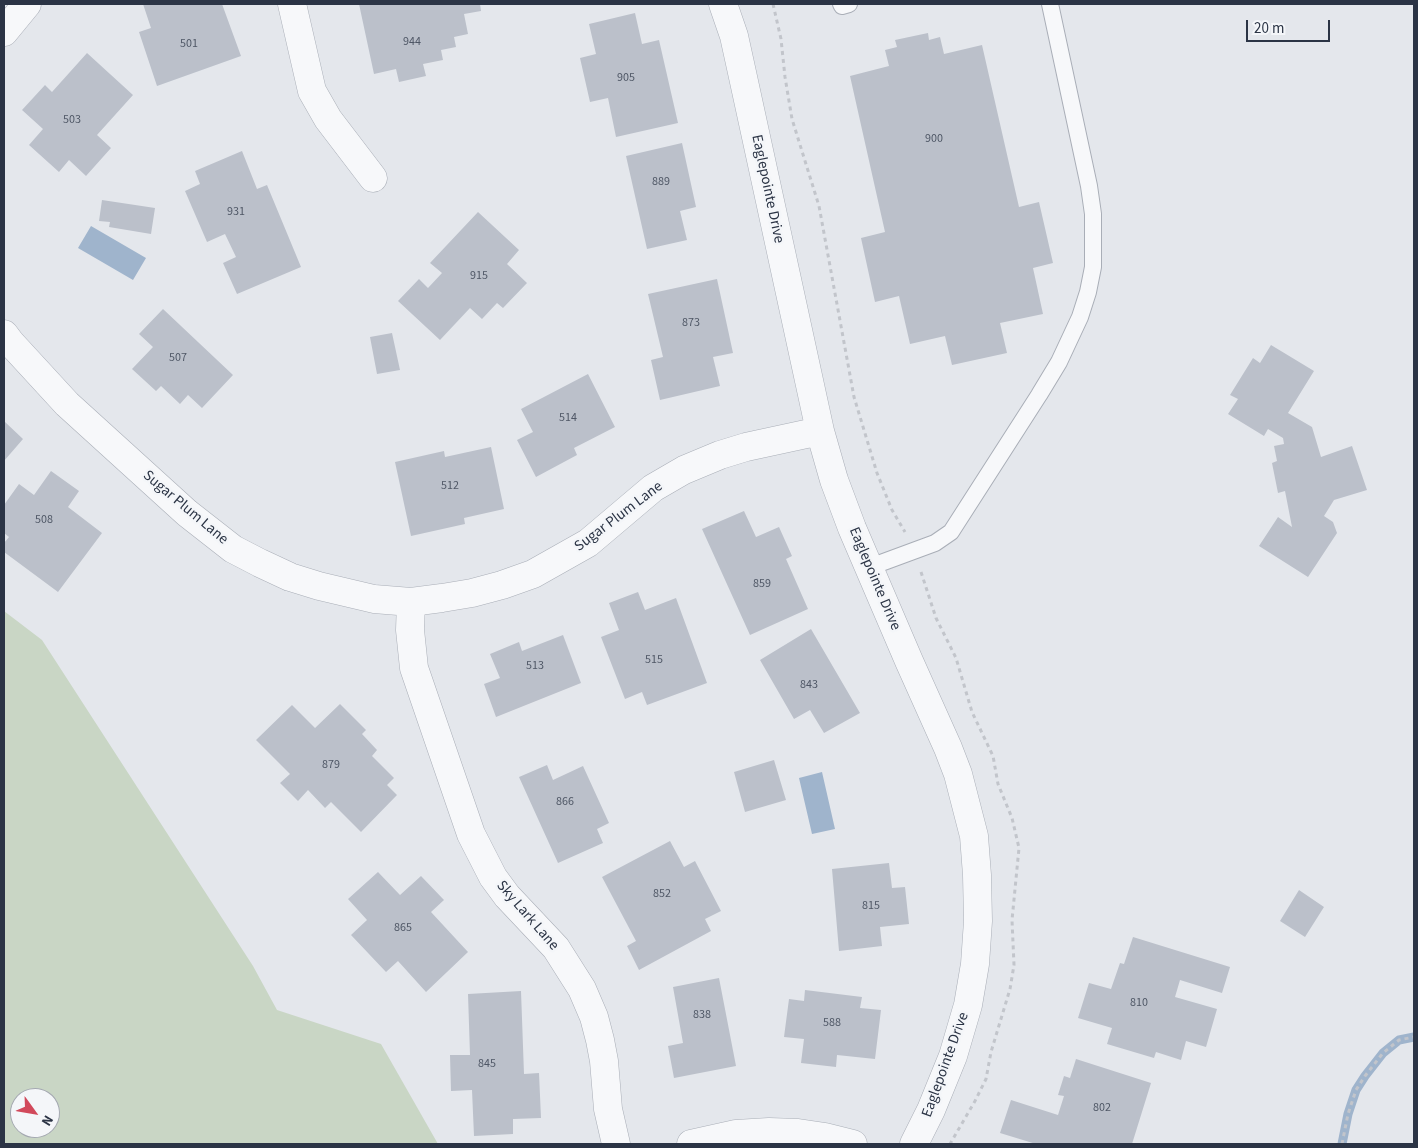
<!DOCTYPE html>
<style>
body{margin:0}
#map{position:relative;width:1418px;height:1148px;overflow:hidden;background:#e4e7ec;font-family:"Source Sans 3",sans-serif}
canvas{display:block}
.frame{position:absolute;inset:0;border:5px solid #2b3445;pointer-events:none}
.north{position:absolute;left:10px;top:1088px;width:50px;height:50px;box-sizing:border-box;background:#f4f6f9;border:1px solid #a4a8b1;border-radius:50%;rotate:122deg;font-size:14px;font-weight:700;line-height:20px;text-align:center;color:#2b3445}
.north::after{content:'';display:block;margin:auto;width:18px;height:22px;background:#d1495b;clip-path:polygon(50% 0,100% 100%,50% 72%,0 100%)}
.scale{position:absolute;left:1246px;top:20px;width:84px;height:22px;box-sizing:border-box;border:2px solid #2b3445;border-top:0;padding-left:6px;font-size:15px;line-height:18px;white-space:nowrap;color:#2b3445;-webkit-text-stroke:4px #f4f6f9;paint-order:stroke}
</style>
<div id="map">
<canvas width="1418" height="1148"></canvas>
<div class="frame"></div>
<div class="north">N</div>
<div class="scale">20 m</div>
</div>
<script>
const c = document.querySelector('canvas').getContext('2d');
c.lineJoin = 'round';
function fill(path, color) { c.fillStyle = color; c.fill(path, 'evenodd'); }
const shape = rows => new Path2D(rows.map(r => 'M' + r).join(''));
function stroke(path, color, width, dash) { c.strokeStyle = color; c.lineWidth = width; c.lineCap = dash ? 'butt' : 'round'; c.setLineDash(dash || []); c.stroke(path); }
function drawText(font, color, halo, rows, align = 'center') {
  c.font = font + ' "Source Sans 3",sans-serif'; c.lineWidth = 5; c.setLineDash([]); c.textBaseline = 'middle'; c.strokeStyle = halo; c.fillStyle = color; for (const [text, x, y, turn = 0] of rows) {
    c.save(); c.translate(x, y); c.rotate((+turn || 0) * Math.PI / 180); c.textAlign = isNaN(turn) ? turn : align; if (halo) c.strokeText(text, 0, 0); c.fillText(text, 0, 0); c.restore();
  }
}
const green = shape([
 [4,611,42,640,253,966,277,1010,381,1044,438,1144,4,1144],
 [20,1098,50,1098,50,1128,20,1128]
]);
const water = shape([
 [91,226,146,258,133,280,78,248],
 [822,772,835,829,812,834,799,778]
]);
const stream = shape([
 [1342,1144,1348,1114,1356,1090,1365,1076,1383,1053,1399,1040,1414,1037]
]);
const building = shape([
 [143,4,222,4,241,56,157,86,139,32,151,28],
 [359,4,480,4,481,11,464,14,468,34,454,37,456,47,441,50,443,60,423,64,426,76,399,82,396,69,374,74],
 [635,13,642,44,659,40,678,123,616,137,608,98,590,102,580,58,596,54,589,24],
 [928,33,929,40,940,37,944,54,982,45,1019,207,1039,202,1053,263,1033,268,1043,314,1000,323,1007,353,952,365,945,336,910,344,899,296,875,302,861,238,885,232,850,76,889,66,885,50,897,47,895,40],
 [87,53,133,95,97,135,111,148,86,176,69,160,59,172,29,145,43,129,22,110,45,85,52,92],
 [682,143,696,207,680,211,687,240,647,249,626,156],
 [242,151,257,189,267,185,301,267,237,294,223,263,236,257,225,234,207,242,185,191,200,184,195,171],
 [102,200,155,208,151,234,109,227,110,222,99,221],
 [478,212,519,250,507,264,527,283,503,308,497,303,482,319,470,308,440,340,398,301,419,279,428,288,442,273,430,263],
 [717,279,733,353,713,357,720,386,660,400,651,360,663,357,648,294],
 [163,309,233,375,202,408,188,395,180,404,161,386,156,391,132,369,153,347,139,334],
 [392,333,400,370,377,374,370,337],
 [1271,345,1314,371,1288,413,1312,427,1321,457,1352,446,1367,490,1334,500,1324,516,1333,522,1337,533,1308,577,1259,546,1278,517,1292,527,1285,491,1278,493,1272,463,1277,461,1274,446,1284,444,1283,438,1268,429,1264,436,1228,414,1238,399,1230,395,1253,358,1260,363],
 [588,374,615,427,574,448,577,455,536,477,517,440,533,432,521,409],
 [4,421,23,439,4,461],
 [491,447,504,509,464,518,465,524,411,536,395,462,444,451,445,457],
 [51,471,79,491,68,507,102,533,58,592,4,552,4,543,9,537,4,533,4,505,19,484,34,495],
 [744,511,756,537,779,527,792,556,786,559,808,609,750,635,702,529],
 [638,592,645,610,676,598,707,683,647,705,642,692,625,699,601,637,619,630,609,603],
 [811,629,860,713,824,733,810,710,794,719,760,660],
 [563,635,581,683,496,717,484,684,500,678,490,654,519,642,522,651],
 [340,704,366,730,362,734,377,750,372,756,394,778,387,785,397,795,361,832,331,802,325,808,308,790,298,801,280,783,290,774,256,740,292,705,315,728],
 [774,760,786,800,745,812,734,772],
 [547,765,553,780,583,766,609,823,597,829,603,843,558,863,519,777],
 [670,841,684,867,695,861,721,911,705,919,711,931,639,970,627,946,636,941,602,877],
 [889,863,892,888,905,887,909,924,880,927,882,946,839,951,832,869],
 [378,872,400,895,421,876,444,900,431,912,468,952,426,992,398,961,386,972,351,935,367,920,348,899],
 [1299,890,1324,907,1305,937,1280,921],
 [1133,937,1230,967,1222,993,1180,980,1175,997,1217,1009,1206,1047,1186,1041,1181,1060,1156,1052,1154,1058,1107,1044,1112,1028,1078,1018,1089,983,1111,989,1120,963,1124,964],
 [719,978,736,1066,674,1078,668,1046,683,1043,673,987],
 [805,990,862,997,860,1008,881,1010,875,1059,837,1055,836,1067,801,1063,804,1039,784,1037,789,999,804,1001],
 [521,991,524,1074,539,1073,541,1118,513,1119,513,1134,474,1136,472,1090,451,1091,450,1055,470,1055,468,994],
 [1076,1059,1151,1083,1132,1144,1036,1144,1000,1133,1011,1100,1058,1115,1064,1096,1058,1095,1064,1076,1070,1078]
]);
const path = shape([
 [773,4,781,39,785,77,792,119,819,206,854,397,877,473,892,510,905,532],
 [921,572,936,618,956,658,972,712,993,756,998,784,1012,818,1019,848,1012,920,1014,965,1010,989,991,1052,986,1079,975,1101,950,1144],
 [1342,1144,1348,1114,1356,1090,1365,1076,1383,1053,1399,1040,1414,1037]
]);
const lane = shape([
 [841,4,842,6,849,4],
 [870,567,935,543,951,532,1039,395,1059,362,1080,317,1088,292,1093,267,1093,214,1089,186,1050,4]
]);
const street = shape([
 [292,4,312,91,328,119,373,178],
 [723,4,734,36,743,77,820,431,834,480,852,528,909,661,948,748,958,774,974,836,977,875,978,921,975,964,968,1005,953,1056,931,1110,914,1144],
 [4,32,27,4],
 [4,334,10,342,67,404,187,513,233,549,260,563,290,577,319,586,374,599,411,602,442,598,472,593,502,585,533,574,588,543,653,488,684,470,720,455,746,447,820,431],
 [411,602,410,630,414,668,471,834,493,877,507,896,556,948,582,989,594,1017,600,1040,604,1061,608,1109,616,1144],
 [691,1144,736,1134,769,1132,798,1133,825,1137,853,1144]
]);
const numberNames = [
 ["944",412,42],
 ["501",189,44],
 ["905",626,78],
 ["503",72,120],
 ["900",934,139],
 ["889",661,182],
 ["931",236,212],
 ["915",479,276],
 ["873",691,323],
 ["507",178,358],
 ["514",568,418],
 ["512",450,486],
 ["508",44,520],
 ["859",762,584],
 ["515",654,660],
 ["513",535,666],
 ["843",809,685],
 ["879",331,765],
 ["866",565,802],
 ["852",662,894],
 ["815",871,906],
 ["865",403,928],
 ["810",1139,1003],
 ["838",702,1015],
 ["588",832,1023],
 ["845",487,1064],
 ["802",1102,1108]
];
const streetNames = [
 ["Eaglepointe Drive",767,189,78],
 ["Sugar Plum Lane",185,508,40],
 ["Sugar Plum Lane",619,517,-37],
 ["Eaglepointe Drive",874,579,67],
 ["Sky Lark Lane",527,916,49],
 ["Eaglepointe Drive",946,1065,-70]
];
fill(green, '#c9d6c5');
fill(water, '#9fb4cc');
stroke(stream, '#9fb4cc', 9);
fill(building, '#bbc0ca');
stroke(lane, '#a9aeb7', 18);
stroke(street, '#a9aeb7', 29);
stroke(path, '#c2c5cb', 3, [4, 4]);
stroke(lane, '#f7f8fa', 16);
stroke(street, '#f7f8fa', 28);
drawText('12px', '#4f5766', null, numberNames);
drawText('15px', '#2b3445', '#f4f6f9', streetNames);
</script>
